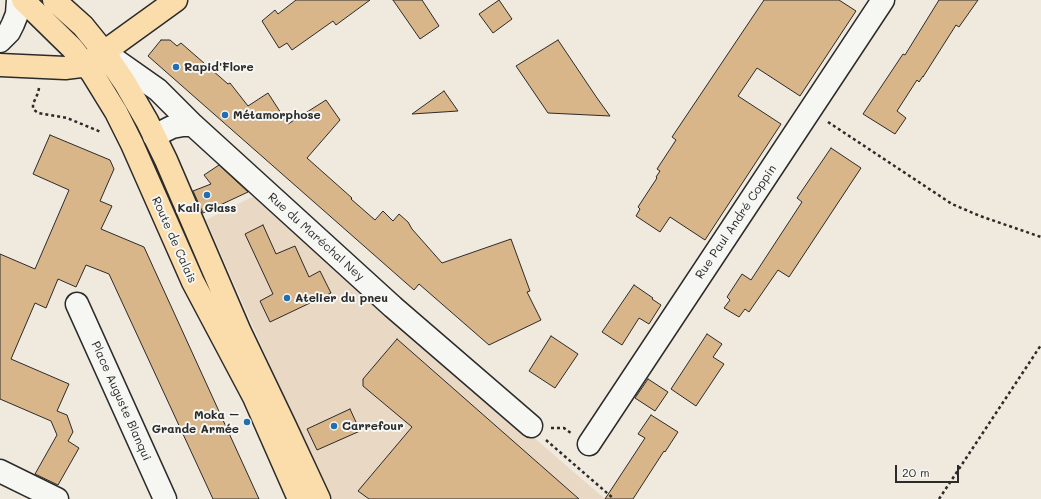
<!DOCTYPE html>
<meta charset="utf-8">
<style>
body{margin:0}
#map{position:relative;width:1041px;height:499px;overflow:hidden;background:#f0e9dd;font-family:Mali,sans-serif}
canvas{display:block}
.scale{position:absolute;left:895px;top:465px;width:64px;height:18px;box-sizing:border-box;border:2px solid #2b2b2b;border-top:0;padding-left:5px;font-size:12px;line-height:14px;white-space:nowrap;color:#2b2b2b;-webkit-text-stroke:3px #f6f6f2;paint-order:stroke}
</style>
<div id="map">
<canvas width="1041" height="499"></canvas>
<div class="scale">20 m</div>
</div>
<script>
const c = document.querySelector('canvas').getContext('2d');
c.lineJoin = 'round';
function fill(path, color) { c.fillStyle = color; c.fill(path, 'evenodd'); }
const shape = rows => new Path2D(rows.map(r => 'M' + r).join(''));
function stroke(path, color, width, dash) { c.strokeStyle = color; c.lineWidth = width; c.lineCap = dash ? 'butt' : 'round'; c.setLineDash(dash || []); c.stroke(path); }
function drawText(font, color, halo, rows, align = 'center') {
  c.font = font + ' Mali,sans-serif'; c.lineWidth = 4; c.setLineDash([]); c.textBaseline = 'middle'; c.strokeStyle = halo; c.fillStyle = color; for (const [text, x, y, turn = 0] of rows) {
    c.save(); c.translate(x, y); c.rotate((+turn || 0) * Math.PI / 180); c.textAlign = isNaN(turn) ? turn : align; if (halo) c.strokeText(text, 0, 0); c.fillText(text, 0, 0); c.restore();
  }
}
const built = shape([
 [254,196,605,499,330,499,300,433,206,220]
]);
const building = shape([
 [296,0,370,0,336,25,333,21,292,50,287,43,279,48,262,21,275,10,278,14,296,0],
 [393,0,422,0,439,26,420,39,393,0],
 [499,0,512,19,493,33,479,14,499,0],
 [764,0,839,0,856,11,800,96,757,68,738,96,781,124,705,240,670,217,660,232,636,216,640,209,638,207,657,178,656,177,660,171,657,169,676,140,672,137,764,0],
 [939,0,978,0,959,27,956,25,923,77,923,76,919,82,917,80,897,111,906,118,895,134,863,114,903,54,905,55,939,0],
 [161,40,170,40,177,46,181,43,228,84,230,83,248,106,268,93,288,124,326,100,340,120,307,158,352,198,351,199,375,220,383,211,393,221,399,214,408,222,412,229,442,263,511,239,530,291,527,292,541,320,489,345,419,284,414,290,148,56,161,40],
 [558,40,597,98,610,116,548,113,516,66,558,40],
 [444,91,458,111,412,114,444,91],
 [50,135,110,160,114,169,100,201,112,206,101,229,144,247,259,499,213,499,109,274,86,265,76,287,58,279,46,308,35,303,11,359,69,384,57,411,67,415,73,432,68,441,79,448,58,485,35,474,57,435,51,421,0,399,0,254,35,269,69,190,33,174,50,135],
 [831,148,861,168,789,277,778,270,749,312,745,309,739,317,724,308,730,300,727,297,742,274,751,280,802,202,797,198,831,148],
 [219,165,248,192,203,213,193,191,211,184,204,175,219,165],
 [263,225,276,254,295,246,309,277,320,271,331,293,270,322,260,301,273,294,245,234,263,225],
 [634,285,653,298,652,299,661,305,649,324,639,318,622,345,602,332,634,285],
 [707,334,722,344,713,357,724,364,696,406,671,389,707,334],
 [551,336,578,354,555,388,529,371,551,336],
 [397,339,579,499,369,499,358,491,412,427,363,386,363,379,397,339],
 [648,379,668,392,655,411,635,398,648,379],
 [350,409,360,431,317,450,307,429,350,409],
 [651,415,678,432,665,452,664,451,633,499,605,499,645,438,638,434,651,415]
]);
const path = shape([
 [39,88,38,93,33,104,33,109,38,113,67,118,101,132],
 [828,122,952,204,980,216,1041,237],
 [551,428,564,428,571,433],
 [546,440,614,499],
 [939,499,1041,345]
]);
const minor = shape([
 [0,41,9,32,13,24,17,14,18,0],
 [104,52,158,90,193,125,393,307,531,426],
 [154,136,172,127,183,125,193,125],
 [77,304,165,499],
 [589,444,883,0],
 [0,471,57,499]
]);
const major = shape([
 [23,0,72,48,92,73,116,112,132,144,193,282,254,397,299,499],
 [54,0,83,26,104,52,125,83,147,121,166,160,240,332,285,426,319,499],
 [0,65,65,68,81,66,104,52,176,0]
]);
const markers = [
 [176,67,4,"#1f6fb2"],
 [225,115,4,"#1f6fb2"],
 [207,195,4,"#1f6fb2"],
 [287,298,4,"#1f6fb2"],
 [247,422,4,"#1f6fb2"],
 [334,426,4,"#1f6fb2"]
];
const poiNames = [
 ["Rapid'Flore",184,67],
 ["Métamorphose",233,115],
 ["Kali Glass",207,208,"center"],
 ["Atelier du pneu",295,298],
 ["Moka –",239,415,"right"],
 ["Grande Armée",239,429,"right"],
 ["Carrefour",342,426]
];
const streetNames = [
 ["Rue Paul André Coppin",736,222,-56],
 ["Rue du Maréchal Ney",316,237,42],
 ["Route de Calais",174,240,66],
 ["Place Auguste Blanqui",121,401,66]
];
fill(built, '#e9d9c4');
fill(building, '#d9b58a');
stroke(building, '#2b2b2b', 1);
stroke(minor, '#2b2b2b', 25);
stroke(major, '#2b2b2b', 25);
stroke(path, '#2b2b2b', 2.5, [3, 3]);
stroke(minor, '#f6f6f2', 22);
stroke(major, '#faddab', 22);
for (const [x, y, r, color] of markers) { const dot = new Path2D(); dot.arc(x, y, r, 0, 2 * Math.PI); c.fillStyle = color; c.fill(dot); stroke(dot, '#f6f6f2', 1.5); }
drawText('bold 12px', '#2b2b2b', '#f6f6f2', poiNames, 'left');
drawText('12px', '#2b2b2b', '#f6f6f2', streetNames);
</script>
